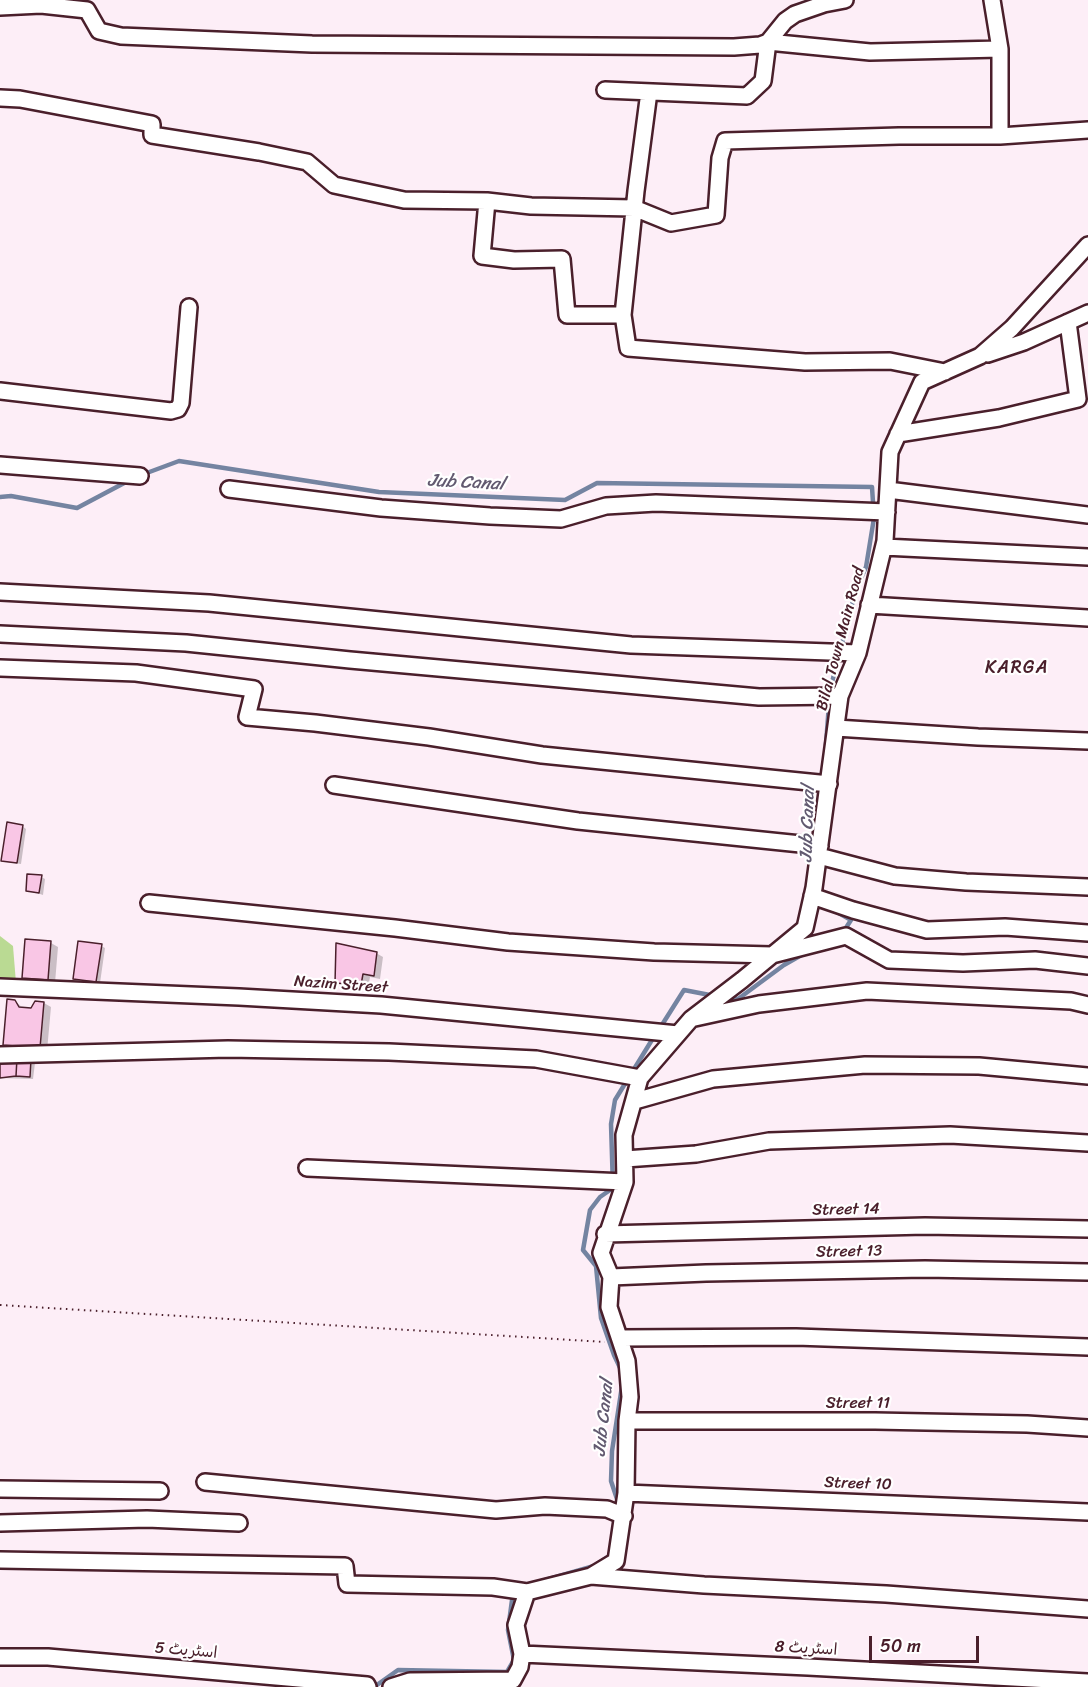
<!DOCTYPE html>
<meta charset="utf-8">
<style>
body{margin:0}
#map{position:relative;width:1088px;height:1687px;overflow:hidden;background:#fdeef7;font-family:Sriracha,sans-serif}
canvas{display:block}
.scale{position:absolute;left:869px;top:1636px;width:110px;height:27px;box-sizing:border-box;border:3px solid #4a1f2b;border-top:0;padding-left:8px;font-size:18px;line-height:21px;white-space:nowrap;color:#4a1f2b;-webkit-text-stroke:4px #fff;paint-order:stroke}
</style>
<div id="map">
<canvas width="1088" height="1687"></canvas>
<div class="scale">50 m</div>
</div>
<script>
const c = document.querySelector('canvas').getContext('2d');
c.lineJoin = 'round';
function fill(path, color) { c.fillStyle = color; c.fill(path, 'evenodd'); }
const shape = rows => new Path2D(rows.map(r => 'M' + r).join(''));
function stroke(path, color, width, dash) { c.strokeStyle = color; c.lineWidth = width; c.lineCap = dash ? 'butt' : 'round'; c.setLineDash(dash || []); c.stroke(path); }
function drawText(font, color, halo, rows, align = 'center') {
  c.font = font + ' Sriracha,"Playpen Sans Arabic",sans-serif'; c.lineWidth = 4.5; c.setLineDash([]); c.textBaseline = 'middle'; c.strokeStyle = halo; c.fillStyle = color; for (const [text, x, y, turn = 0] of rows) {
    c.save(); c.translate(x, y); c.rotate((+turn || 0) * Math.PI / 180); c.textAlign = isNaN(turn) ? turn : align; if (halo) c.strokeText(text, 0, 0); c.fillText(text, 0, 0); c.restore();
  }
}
const green = shape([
 [0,936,13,946,16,983,0,982]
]);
const shadow = shape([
 [22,826,26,829,21,864,7,862,3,860],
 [41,877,45,879,43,895,28,890],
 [27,941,51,943,58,947,55,983,30,981,24,977],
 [101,946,105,948,100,983,75,978],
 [376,953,383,957,380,979,370,977,368,988,344,986,337,982],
 [15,1001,24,1009,32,1010,36,1003,44,1003,51,1007,47,1051,12,1048,5,1044],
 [0,1060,31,1060,35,1063,33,1079,0,1078]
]);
const stream = shape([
 [144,474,179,461,379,492,565,500,597,483,872,487,874,518,866,567,856,589,830,690,826,745],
 [0,497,11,496,77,508,128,481],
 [835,911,851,920,842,934],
 [726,997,738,999,784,965,805,953],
 [660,1028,684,990,715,996],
 [622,1372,614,1355,601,1318,596,1266,583,1250,590,1210,600,1197,613,1188,611,1124,615,1100,655,1035],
 [619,1505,611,1481,612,1451,622,1386],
 [535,1583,594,1566,609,1556,612,1548],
 [374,1687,398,1670,507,1672,514,1660,508,1630,512,1600,518,1594]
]);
const building = shape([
 [7,822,23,825,17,863,1,861,7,822],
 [27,874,42,875,39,893,26,891,27,874],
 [25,939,51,941,48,980,22,978,25,939],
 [78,941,102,944,96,982,73,979,78,941],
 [336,943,377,952,374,976,363,974,361,985,335,983,336,943],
 [7,999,15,1000,19,1007,31,1008,35,1001,44,1002,40,1048,3,1045,7,999],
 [17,1058,31,1059,30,1077,16,1076,17,1058],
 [17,1058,16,1076,0,1078,0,1059,17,1058]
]);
const path = shape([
 [0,1305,605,1342]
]);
const minor = shape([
 [992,0,1000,49,1000,136,1088,130],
 [0,7,41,5,87,10,99,31,121,36,312,44,734,47,760,45,768,42,785,21,795,14,824,4,845,0],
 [605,90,747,96,763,81,768,42,870,52,1000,49],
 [0,98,20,99,152,124,152,135,259,152,307,162,334,185,404,200,487,201,482,256,514,260,562,259,567,315,623,315,628,348,805,362,890,361,945,372],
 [487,201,531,206,634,208,671,223,716,215,720,158,725,141,899,136,1000,136],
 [623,315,636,191,649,92],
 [988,354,1024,342,1088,313],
 [0,391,171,411,178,409,181,403,189,307],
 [898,434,999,418,1078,399,1068,322],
 [0,465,140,476],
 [229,489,381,508,490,516,561,519,606,506,656,503,887,512],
 [888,490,1088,515],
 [884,547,1088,557],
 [0,592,209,603,631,645,858,653],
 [869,605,1088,618],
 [0,634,186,643,350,660,759,697,840,696],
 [0,668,136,673,254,689,247,717,315,723,429,737,542,755,829,784],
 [836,728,978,737,1088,741],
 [334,785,578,821,820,846],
 [819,856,895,876,966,882,1088,887],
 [812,896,853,910,927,930,1005,927,1088,933],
 [149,903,395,928,508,942,654,952,772,955,846,936,889,960,963,963,1035,960,1088,966],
 [0,987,239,997,381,1005,678,1034],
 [695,1018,759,1004,867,991,1071,1001,1088,1005],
 [0,1055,228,1049,389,1052,536,1059,640,1078],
 [635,1101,713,1079,865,1065,979,1066,1088,1076],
 [625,1159,696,1154,769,1141,950,1135,1088,1143],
 [307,1168,625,1182],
 [605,1234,925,1226,1088,1229],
 [611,1277,706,1273,925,1269,1088,1272],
 [620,1338,796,1337,1088,1347],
 [627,1421,875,1421,1027,1424,1088,1428],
 [205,1482,496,1510,545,1506,607,1509,624,1516],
 [0,1489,160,1491],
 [626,1493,1088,1512],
 [0,1523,147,1519,239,1523],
 [0,1560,345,1566,347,1584,493,1587,527,1592],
 [591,1576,704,1585,886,1594,1088,1609],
 [522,1654,808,1667,1088,1682],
 [0,1657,48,1657,367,1685,368,1687],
 [391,1687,410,1681,513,1680,520,1667,522,1654,516,1625,527,1592,591,1576,616,1561,626,1493,627,1421,630,1397,627,1361,609,1307,611,1277,601,1253,625,1182,624,1135,640,1078,691,1019,742,980,805,928,814,888,840,696,858,653,885,541,890,452,922,382,980,356,1012,328,1088,245]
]);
const streetNames = [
 ["Bilal Town Main Road",841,639,-75],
 ["Nazim Street",341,985,4],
 ["Street 14",846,1210,-1],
 ["Street 13",849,1252,-1],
 ["Street 11",858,1404],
 ["Street 10",858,1484,2],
 ["اسٹریٹ 8",806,1649,3],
 ["اسٹریٹ 5",186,1651,5]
];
const waterNames = [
 ["Jub Canal",466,483,3],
 ["Jub Canal",808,824,-88],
 ["Jub Canal",604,1418,-84]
];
const neighbourhoodNames = [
 ["KARGA",1017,668]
];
fill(green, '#bada93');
fill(shadow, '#0003');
stroke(stream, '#7484a1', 4.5);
fill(building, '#f9c6e5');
stroke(building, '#4a1f2b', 1.5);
stroke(minor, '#4a1f2b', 20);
stroke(path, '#4a1f2b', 2, [1.5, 4.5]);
stroke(minor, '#fff', 15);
drawText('16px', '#4a1f2b', '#fff', streetNames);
drawText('italic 18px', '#625a70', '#fff', waterNames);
c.letterSpacing = '1.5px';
drawText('18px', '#4a1f2b', '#fff', neighbourhoodNames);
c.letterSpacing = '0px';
</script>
